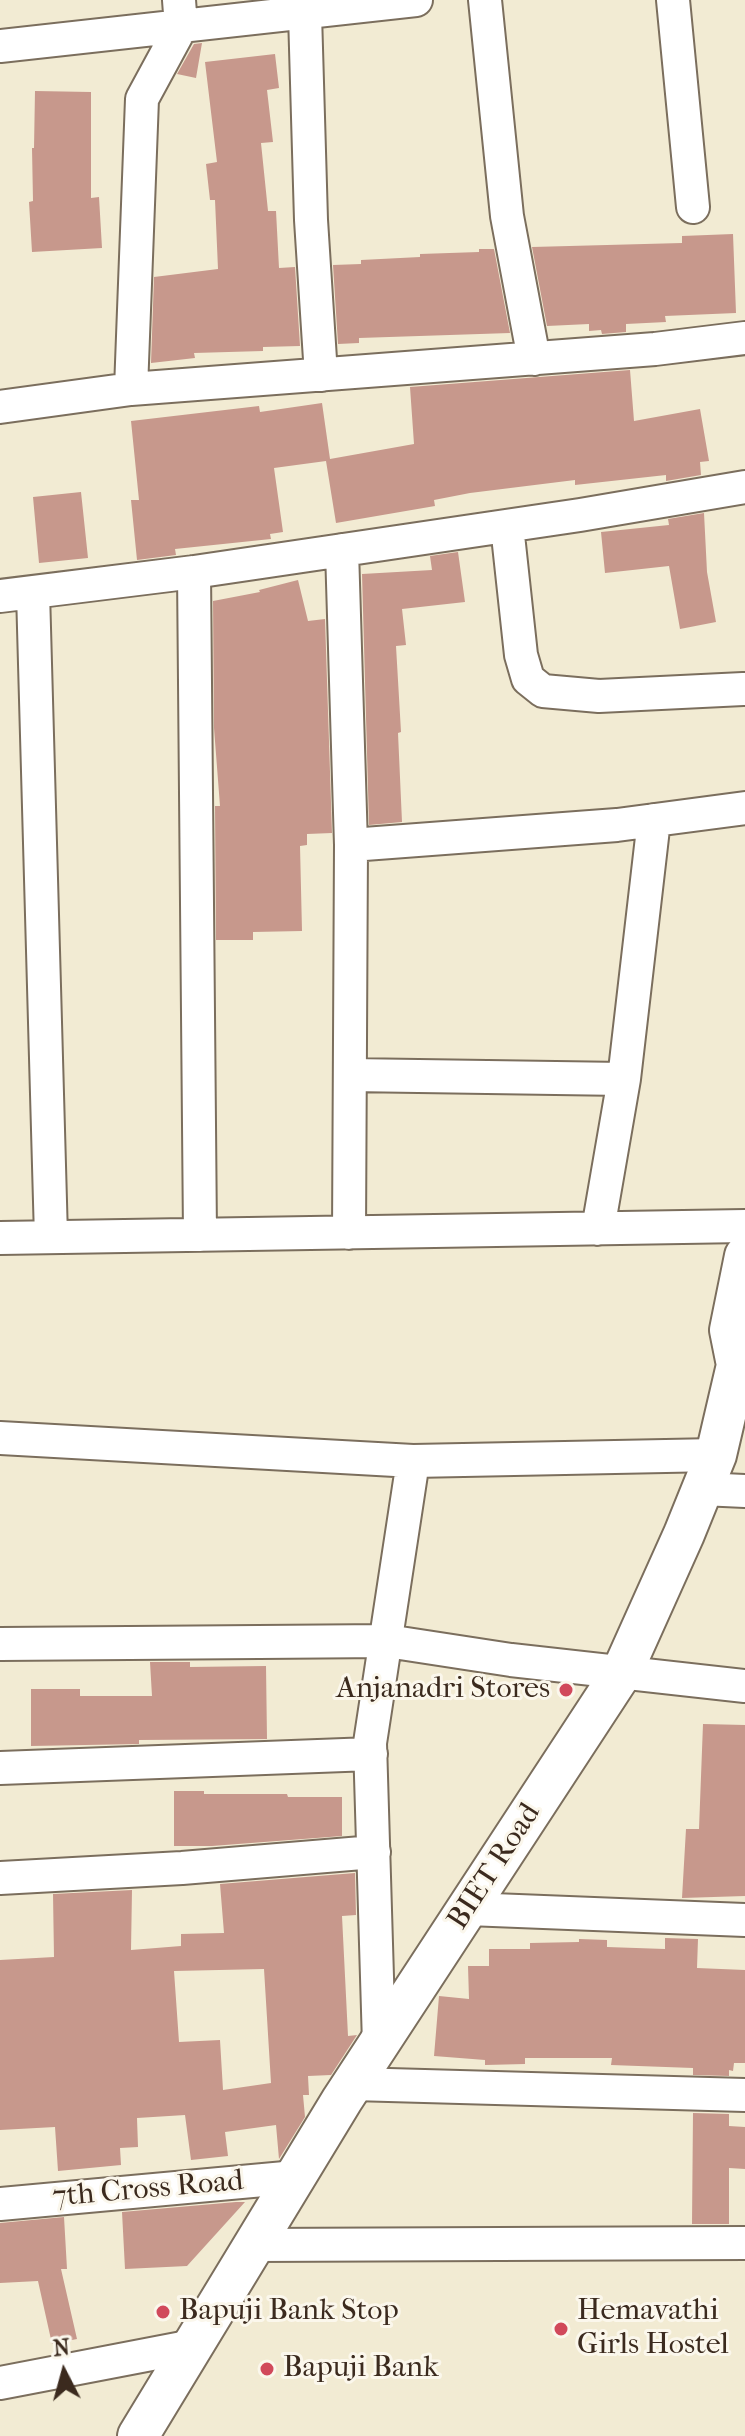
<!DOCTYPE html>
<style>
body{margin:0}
#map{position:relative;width:745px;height:2436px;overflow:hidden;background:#f2ebd3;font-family:"IM FELL French Canon",serif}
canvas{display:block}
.north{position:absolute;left:24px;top:2332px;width:80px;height:80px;-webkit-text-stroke:6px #fbf7ec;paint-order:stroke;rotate:354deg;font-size:22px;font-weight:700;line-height:32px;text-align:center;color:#3b2a1e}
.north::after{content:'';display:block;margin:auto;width:28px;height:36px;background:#3b2a1e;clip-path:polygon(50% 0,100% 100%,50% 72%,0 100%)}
</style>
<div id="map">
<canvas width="745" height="2436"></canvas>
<div class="north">N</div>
</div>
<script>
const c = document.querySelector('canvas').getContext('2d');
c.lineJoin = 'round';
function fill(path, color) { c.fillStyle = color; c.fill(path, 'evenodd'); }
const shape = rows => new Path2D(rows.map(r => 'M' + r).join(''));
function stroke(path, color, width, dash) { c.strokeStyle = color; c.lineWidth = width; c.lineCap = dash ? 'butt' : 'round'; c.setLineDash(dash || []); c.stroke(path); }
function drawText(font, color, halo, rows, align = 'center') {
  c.font = font + ' "IM FELL French Canon",serif'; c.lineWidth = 6; c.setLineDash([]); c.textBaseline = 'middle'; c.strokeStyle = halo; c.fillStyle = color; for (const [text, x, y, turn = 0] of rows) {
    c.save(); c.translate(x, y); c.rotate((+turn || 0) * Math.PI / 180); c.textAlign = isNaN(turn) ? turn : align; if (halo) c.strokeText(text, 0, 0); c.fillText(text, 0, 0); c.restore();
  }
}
const building = shape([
 [202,43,196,78,177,74,194,44],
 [275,54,279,88,267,90,273,142,261,143,268,211,276,211,279,268,295,267,300,346,263,347,263,351,194,353,195,358,151,363,154,277,218,269,215,200,210,200,206,164,217,162,205,62],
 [35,91,91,92,91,198,99,197,102,248,32,252,29,202,33,201,32,148,34,148],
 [733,234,736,313,665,316,666,322,626,324,626,332,602,334,601,330,589,331,589,324,547,326,532,247,682,243,682,236],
 [479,249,494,249,510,333,359,338,359,343,338,344,333,265,361,264,361,260,420,257,420,254,479,252],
 [630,370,634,421,700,409,709,461,700,462,701,475,666,481,666,475,575,485,575,480,470,493,434,500,435,506,336,523,326,461,274,468,283,532,270,534,271,539,175,549,176,555,137,560,131,500,139,500,131,421,259,406,260,412,322,403,330,459,414,444,410,387],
 [81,492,88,558,39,563,33,497],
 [704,513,707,572,716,622,680,629,669,566,605,573,601,532,669,525,668,519],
 [458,552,465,602,402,609,406,645,396,646,401,732,398,733,402,822,369,825,362,574,432,570,430,556],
 [298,580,308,621,325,619,332,833,307,834,307,845,300,846,302,931,253,932,253,940,216,940,215,806,220,806,214,728,213,601,260,592,259,590],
 [150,1662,190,1662,190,1667,266,1666,267,1739,139,1740,139,1744,31,1746,31,1689,80,1689,80,1696,152,1696],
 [703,1724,745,1725,745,1896,682,1898,686,1829,699,1829],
 [174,1791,204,1791,204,1794,287,1794,288,1797,342,1797,342,1836,212,1846,174,1846],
 [355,1873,356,1915,342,1916,348,2036,357,2035,331,2075,308,2076,309,2095,303,2095,305,2117,279,2159,276,2125,225,2132,228,2156,191,2160,185,2115,137,2118,138,2147,120,2148,121,2165,58,2171,55,2127,0,2130,0,1960,54,1957,53,1894,132,1890,131,1950,181,1946,181,1934,224,1933,220,1884],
 [264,1969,271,2083,223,2090,220,2040,179,2042,174,1971],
 [665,1938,698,1939,697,1968,745,1970,745,2063,734,2063,733,2071,729,2070,729,2076,693,2075,693,2068,611,2065,612,2058,525,2058,525,2064,485,2065,485,2060,434,2056,439,1996,469,1999,468,1966,489,1966,489,1949,530,1949,530,1943,579,1942,579,1939,607,1940,607,1947,665,1949],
 [693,2113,729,2114,729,2126,745,2127,745,2169,729,2168,729,2224,692,2224],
 [236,2202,245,2202,187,2266,125,2269,122,2212],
 [64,2217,67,2269,61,2269,77,2339,52,2344,38,2281,0,2283,0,2223]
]);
const minor = shape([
 [485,0,507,216,534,359],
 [673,0,693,207],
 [305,14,311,220,321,375],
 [0,46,416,0],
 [131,389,142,99,181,27,179,0],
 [0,407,131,389,655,349,745,338],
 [507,526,521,655,528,679,543,691,599,696,743,689],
 [342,550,351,845,617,825,745,808],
 [194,572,200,1235],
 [33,592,51,1237],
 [0,596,194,572,580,515,745,487],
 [350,1075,624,1079],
 [598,1229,624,1079,654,820],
 [349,1233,351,845],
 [0,1238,745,1226],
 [0,1438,413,1461,716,1455],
 [702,1489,745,1491],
 [0,1644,387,1641,511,1660,745,1686],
 [0,1768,371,1754],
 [0,1878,182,1868,374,1852],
 [468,1909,745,1920],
 [379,2044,370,1743,413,1461],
 [353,2084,745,2095],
 [0,2204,296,2177],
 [254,2245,745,2243],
 [0,2383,193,2346]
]);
const tertiary = shape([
 [138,2436,342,2100,622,1672,684,1534,716,1455,737,1365,730,1330,745,1256]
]);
const markers = [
 [566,1690,8,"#d1495b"],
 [163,2312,8,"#d1495b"],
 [561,2329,8,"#d1495b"],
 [267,2369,8,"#d1495b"]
];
const poiNames = [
 ["Anjanadri Stores",550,1690,"right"],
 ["Bapuji Bank Stop",179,2312],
 ["Hemavathi",577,2312],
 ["Girls Hostel",577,2346],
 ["Bapuji Bank",283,2369]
];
const streetNames = [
 ["BIET Road",495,1867,-57],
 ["7th Cross Road",148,2190,-5]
];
fill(building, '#c7988c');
stroke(minor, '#7b6e5d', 36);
stroke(tertiary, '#7b6e5d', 44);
stroke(minor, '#fff', 32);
stroke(tertiary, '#fff', 40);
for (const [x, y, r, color] of markers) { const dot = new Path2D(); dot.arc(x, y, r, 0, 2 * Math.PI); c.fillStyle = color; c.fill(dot); stroke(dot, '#fbf7ec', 3); }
drawText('30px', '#3b2a1e', '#fbf7ec', poiNames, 'left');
drawText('30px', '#3b2a1e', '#fbf7ec', streetNames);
</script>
